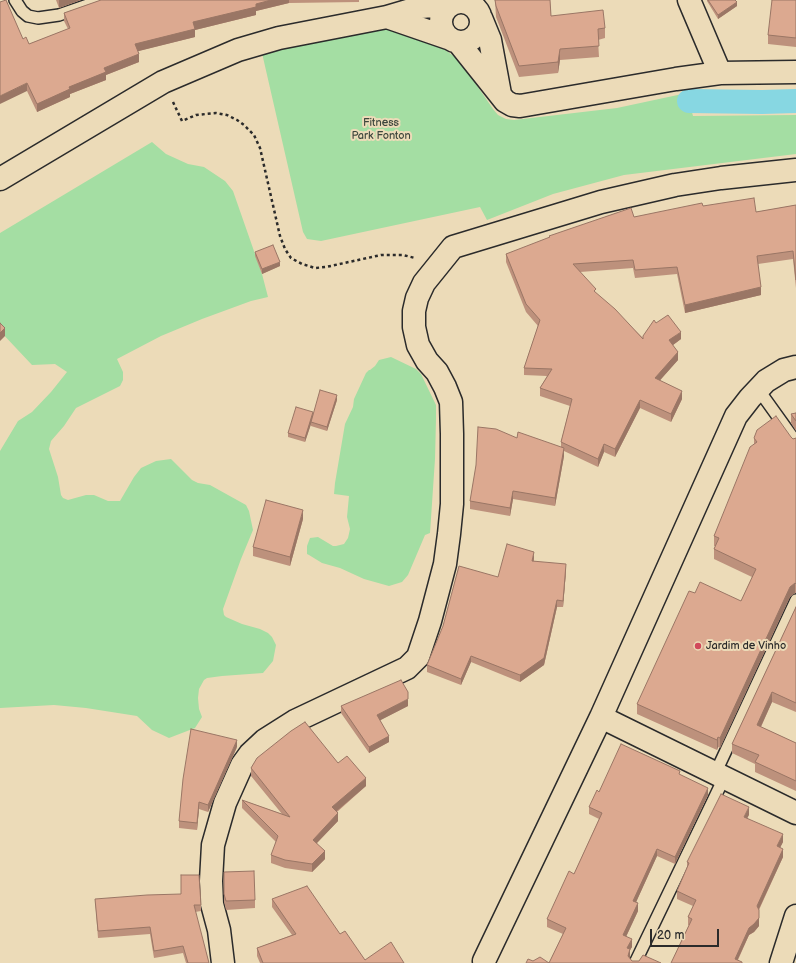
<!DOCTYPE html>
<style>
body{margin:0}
#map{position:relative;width:796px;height:963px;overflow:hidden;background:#ecdbb8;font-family:"Balsamiq Sans",sans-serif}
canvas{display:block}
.scale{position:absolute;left:650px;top:929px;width:69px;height:18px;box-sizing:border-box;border:2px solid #2b2b2b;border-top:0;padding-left:5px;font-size:12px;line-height:14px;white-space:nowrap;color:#2b2b2b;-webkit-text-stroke:3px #ecdbb8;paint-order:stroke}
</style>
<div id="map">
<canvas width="796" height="963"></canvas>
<div class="scale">20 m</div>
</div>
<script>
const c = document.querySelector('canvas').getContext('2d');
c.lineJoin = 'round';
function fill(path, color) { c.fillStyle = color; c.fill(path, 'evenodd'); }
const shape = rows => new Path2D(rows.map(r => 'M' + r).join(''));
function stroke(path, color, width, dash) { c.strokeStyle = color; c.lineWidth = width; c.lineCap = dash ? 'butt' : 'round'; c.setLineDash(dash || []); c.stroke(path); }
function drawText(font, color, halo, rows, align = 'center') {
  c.font = font + ' "Balsamiq Sans",sans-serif'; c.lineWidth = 4; c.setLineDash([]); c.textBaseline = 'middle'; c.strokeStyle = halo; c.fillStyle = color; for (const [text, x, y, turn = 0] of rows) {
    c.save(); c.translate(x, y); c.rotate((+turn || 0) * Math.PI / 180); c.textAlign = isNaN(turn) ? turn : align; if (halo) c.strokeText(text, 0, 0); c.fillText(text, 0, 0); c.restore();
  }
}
const green = shape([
 [384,29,399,30,437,44,455,57,467,71,493,109,498,115,506,119,514,120,617,108,687,93,693,116,796,115,796,154,624,175,553,194,487,220,480,207,321,241,307,239,303,232,262,53],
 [152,142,166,154,188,164,204,167,225,181,233,191,262,274,268,297,251,301,202,319,161,336,117,359,123,372,123,380,120,386,76,408,64,426,51,441,49,449,58,477,61,495,63,498,68,500,86,495,94,495,108,501,120,501,134,477,141,468,156,461,171,459,192,480,198,483,210,485,246,505,249,511,253,530,241,559,223,609,224,615,226,617,242,624,260,629,268,633,272,637,276,645,273,661,263,673,222,676,207,678,204,680,199,689,198,698,199,709,202,717,195,728,169,738,152,730,137,716,86,708,54,705,0,708,0,451,18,421,32,412,51,392,67,372,55,364,32,365,0,331,0,233],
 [391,357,416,369,421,374,436,405,436,419,435,459,430,533,425,535,408,575,402,582,389,586,364,579,340,568,322,563,309,555,307,554,307,546,310,538,318,537,333,546,336,546,344,544,348,538,350,529,347,517,349,496,334,494,335,483,345,424,353,407,354,399,366,373,369,370,370,370,375,366,379,360]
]);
const canal = shape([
 [689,101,762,102,796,101]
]);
const path = shape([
 [173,102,182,121,196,115,216,113,227,115,237,120,244,125,254,135,260,148,280,236,285,249,291,258,302,264,315,268,326,267,381,255,403,255,415,258]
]);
const lane = shape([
 [15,0,22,11,28,16,38,18,59,15,102,0],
 [471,0,472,5],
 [758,389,796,442],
 [715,774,796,600],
 [635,963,724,778]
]);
const street = shape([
 [689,0,720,73],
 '441 22a20 20 0 1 1 40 0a20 20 0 1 1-40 0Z',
 [387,17,448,38],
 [481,18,490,40,500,94],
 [458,42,505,101,512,105,520,106,676,79,720,73,796,72],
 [0,179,163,82,238,50,279,38,387,17,421,7,433,6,447,8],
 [601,717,796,813],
 [484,961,601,717,736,416,750,398,766,381,784,370,796,367],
 [223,963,219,930,212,904,211,881,213,845,225,803,242,765,250,754,265,740,295,721,407,668,418,657,430,621,445,564,449,534,452,504,452,434,451,402,445,387,437,372,427,361,418,345,414,327,414,311,417,298,424,283,453,247,601,202,675,185,721,178,796,170],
 [781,963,796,916]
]);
const wall = shape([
 [56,0,81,0,59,8],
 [101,0,359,0,359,2,289,3,256,11,256,15,195,30,195,37,138,51,139,62,106,75,106,80,70,94,70,97,37,112,27,91,23,39,29,44,68,29,64,21,64,13],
 [495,0,550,0,551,16,605,28,605,38,598,40,599,57,560,60,558,73,519,77,496,17],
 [707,0,735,0,737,6,718,19,707,1],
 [796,0,796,47,768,44,768,35],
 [796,205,796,288,793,259,758,264,761,295,685,313,677,274,635,278,633,268,580,272,596,293,643,338,656,323,681,339,673,345,678,360,660,380,682,399,671,422,640,408,615,457,604,452,598,467,564,451,564,456,555,506,513,499,510,516,470,509,470,501,517,438,561,447,561,442,570,406,540,396,540,388,547,376,524,375,524,368,538,326,526,312,506,262,506,254,634,217,703,206,756,212],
 [255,252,280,266,262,274,255,256],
 [337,400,327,431,311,426,311,424,305,442,288,437,288,433,313,414],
 [796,413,796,431,791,423,791,414],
 [791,437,793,439,796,438,796,593,795,593,790,597,720,748,718,747,717,750,637,714,637,704,695,593,741,601,752,577,714,559,714,549,715,546,714,546,714,536,754,444,754,438],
 [303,519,290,566,253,556,253,547],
 [534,558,534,561,566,571,563,607,557,607,544,665,520,682,471,662,461,685,427,672,427,665,498,577],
 [796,607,796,712,772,702,761,727,796,743,796,791,755,772,755,764,732,753,732,744],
 [341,706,408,706,380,720,389,742,369,753,341,713],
 [237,747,208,812,199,809,197,830,179,828,179,821],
 [251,768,366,786,337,812,338,821,317,843,325,859,312,872,285,868,271,863,271,855,276,842,242,808,242,800,282,814,251,776],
 [680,775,708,795,675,864,657,856,636,902,638,911,626,937,632,947,630,950,630,959,632,961,526,963,533,961,549,963,563,934,547,927,547,919,574,874,599,819,589,814,589,807,599,792],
 [749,815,747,818,783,842,780,847,783,857,759,910,759,926,754,932,749,935,738,960,671,963,689,925,688,925,688,917,693,906,677,899,677,891,687,867,687,862],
 [224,872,255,900,255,908,226,910,224,902],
 [95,899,201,905,201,911,195,912,209,963,186,963,183,953,154,958,150,934,98,938],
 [272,899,340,934,365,960,404,963,260,963,257,956,257,948,292,935,272,907]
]);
const shadedWall = shape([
 [59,0,81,0,59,8],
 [271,0,289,0,289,3,256,11,256,15,195,30,195,37,135,52,135,44,193,22,256,4],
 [737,2,737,6,718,19,718,15],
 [560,49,560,60,558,73,558,62],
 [139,54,139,62,106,75,106,80,70,94,70,97,37,112,37,104,104,68],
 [27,83,27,91,0,104,0,96],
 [280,262,280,266,262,274,262,269],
 [761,287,761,295,685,313,685,305],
 [5,328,5,336,0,341,0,333],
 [681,332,681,339,669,348,669,340],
 [678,352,678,360,655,386,655,378],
 [682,391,682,399,671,422,671,414],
 [337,395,337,400,327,431,327,427],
 [640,400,640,408,615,457,615,449],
 [313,412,311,424,305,442,305,438],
 [604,444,604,452,598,467,598,459],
 [564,448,564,456,555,506,555,498],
 [513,491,513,499,510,516,510,508],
 [303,510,303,519,290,566,290,557],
 [534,552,534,558,532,568,532,561],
 [566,564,566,571,563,607,563,601],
 [795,583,795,593,790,597,720,748,720,738,790,587],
 [557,600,557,607,544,665,520,682,520,675],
 [471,656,471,662,461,685,461,679],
 [772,692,772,702,757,735,757,725],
 [408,699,408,706,377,722,377,715],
 [389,736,389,742,369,753,369,747],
 [718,737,718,747,717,750,717,740],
 [237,740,237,747,208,812,208,805],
 [366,778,366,786,332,815,332,807],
 [708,788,708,795,675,864,675,857],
 [199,802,199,809,197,830,197,823],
 [749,807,749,815,744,824,744,817],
 [338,813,338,821,313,847,313,840],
 [783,834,783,842,777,854,777,846],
 [657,849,657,856,633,909,633,901],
 [783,849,783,857,757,913,757,906],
 [325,851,325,859,312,872,312,864],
 [638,903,638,911,623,943,623,935],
 [759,910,759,926,754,932,749,935,736,963,735,959,749,928],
 [632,939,632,947,630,950,630,957,628,963,627,948]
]);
const building = shape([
 [6,0,23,39,26,37,29,44,70,28,64,13,101,0,271,0,256,4,256,7,193,22,195,29,135,44,139,54,104,68,106,72,69,87,70,89,37,104,27,83,0,96,0,2,6,0],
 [495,0,550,0,551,16,603,10,605,28,598,29,599,46,560,49,558,62,519,66,496,6,495,0],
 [708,0,735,0,737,2,718,15,708,0],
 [772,0,796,0,796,38,768,35,772,0],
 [754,198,756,212,796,205,796,280,793,251,757,256,761,287,685,305,677,267,635,270,633,260,573,264,596,289,594,291,615,309,643,339,643,336,654,320,656,323,668,315,681,332,669,340,678,352,655,378,682,391,671,414,640,400,615,449,604,444,598,459,561,442,572,399,540,388,552,369,524,368,540,320,526,304,506,254,550,237,549,236,631,208,634,217,702,203,703,206,754,198],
 [273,245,280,262,262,269,255,252,273,245],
 [0,323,5,328,0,333,0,323],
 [320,390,337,395,327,427,311,422,320,390],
 [296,407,313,412,305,438,288,433,296,407],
 [796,413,796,421,791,414,796,413],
 [776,416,791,437,793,439,796,438,796,584,795,583,790,587,720,738,718,737,717,740,637,704,689,591,695,593,700,582,741,601,756,569,714,549,719,538,714,536,750,447,757,442,754,438,757,430,776,416],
 [478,427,496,429,517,438,518,432,564,448,555,498,513,491,510,508,470,501,476,465,478,427],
 [266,500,303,510,290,557,253,547,266,500],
 [507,544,534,552,532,561,566,564,563,601,557,600,544,658,520,675,471,656,461,679,427,665,443,626,459,566,498,577,507,544],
 [796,607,796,703,772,692,757,725,796,743,796,781,755,762,759,755,732,744,796,607],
 [401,680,408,692,408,699,377,715,389,736,369,747,341,706,401,680],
 [305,722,338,763,347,756,366,778,332,807,338,813,313,840,325,851,312,864,285,860,271,855,278,836,242,800,290,817,251,768,257,758,291,731,305,722],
 [191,729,237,740,208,805,199,802,197,823,179,821,183,779,191,729],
 [621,744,680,771,679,774,708,788,675,857,657,849,633,901,638,903,623,935,632,939,627,948,630,949,628,956,632,961,639,961,643,955,661,963,526,963,528,959,533,961,540,957,549,963,566,928,547,919,569,871,574,874,602,813,589,807,597,790,599,792,621,744],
 [721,794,749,807,744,817,783,834,777,846,783,849,757,906,759,910,759,918,754,924,749,928,735,959,742,962,742,963,671,963,692,919,688,917,696,900,677,891,689,863,687,862,721,794],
 [254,871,255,900,226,901,224,894,224,872,254,871],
 [181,875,199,875,201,905,194,905,209,963,188,963,183,946,154,951,150,927,98,931,95,899,147,895,181,894,181,875],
 [307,886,340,934,345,931,365,960,391,942,404,963,263,963,257,948,296,934,272,899,307,886]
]);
const markers = [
 [698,646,4,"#d1495b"]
];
const parkNames = [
 ["Fitness",381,123],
 ["Park Fonton",381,136]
];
const poiNames = [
 ["Jardim de Vinho",706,646]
];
fill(green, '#a4dea3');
stroke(canal, '#87d7e2', 24);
stroke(lane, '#2b2b2b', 14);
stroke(street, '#2b2b2b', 25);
stroke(path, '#2b2b2b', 2.5, [3, 3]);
stroke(lane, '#ecdbb8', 11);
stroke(street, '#ecdbb8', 22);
fill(wall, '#bd917c');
fill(shadedWall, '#9a7665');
fill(building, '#dca990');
stroke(building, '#9a7665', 1);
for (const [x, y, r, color] of markers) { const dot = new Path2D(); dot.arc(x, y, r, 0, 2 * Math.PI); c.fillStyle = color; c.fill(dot); stroke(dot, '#ecdbb8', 1.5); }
drawText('11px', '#3d463d', '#ecdbb8', parkNames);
drawText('11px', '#2b2b2b', '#ecdbb8', poiNames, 'left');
</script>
